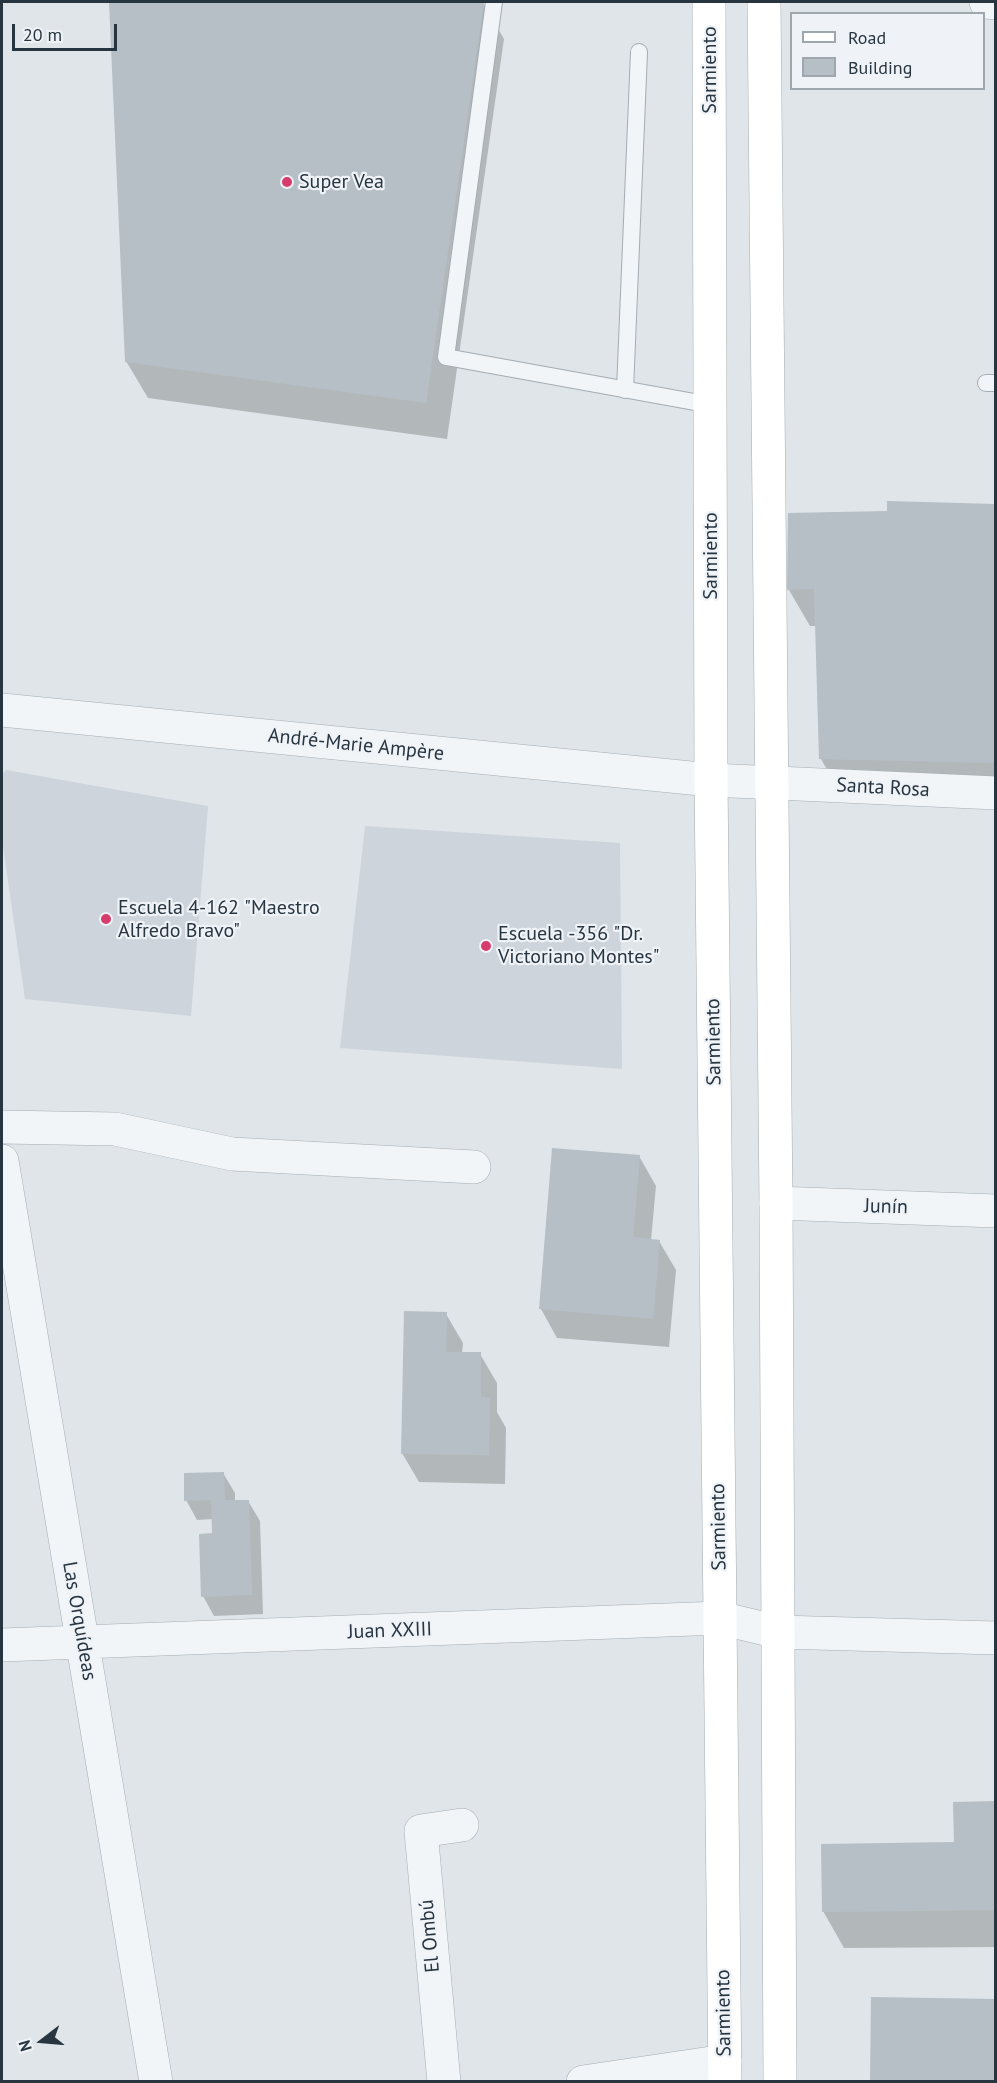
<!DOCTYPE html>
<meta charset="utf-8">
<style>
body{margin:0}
#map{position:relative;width:997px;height:2083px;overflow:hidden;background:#dfe5e9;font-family:"PT Sans",sans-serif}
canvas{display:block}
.frame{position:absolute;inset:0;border:3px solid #273541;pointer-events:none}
.legend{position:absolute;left:790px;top:12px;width:195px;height:78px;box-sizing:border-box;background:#eff3f7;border:2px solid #9fa7ae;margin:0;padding:8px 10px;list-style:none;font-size:18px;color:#273541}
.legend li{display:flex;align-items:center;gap:12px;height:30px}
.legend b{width:30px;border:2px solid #9fa7ae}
.north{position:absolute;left:12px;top:2011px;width:60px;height:60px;-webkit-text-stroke:4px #eff3f7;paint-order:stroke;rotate:254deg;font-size:16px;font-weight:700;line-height:24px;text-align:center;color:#273541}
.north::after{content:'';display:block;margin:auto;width:21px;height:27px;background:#273541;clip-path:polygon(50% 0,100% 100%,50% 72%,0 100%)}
.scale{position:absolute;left:12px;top:24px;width:105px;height:27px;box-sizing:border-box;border:3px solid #273541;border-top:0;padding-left:8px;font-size:18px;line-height:21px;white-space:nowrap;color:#273541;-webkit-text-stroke:4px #eff3f7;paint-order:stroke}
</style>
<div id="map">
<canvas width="997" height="2083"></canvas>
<div class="frame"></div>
<ul class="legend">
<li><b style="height:8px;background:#fff"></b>Road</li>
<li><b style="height:16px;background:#b6bfc6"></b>Building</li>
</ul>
<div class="north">N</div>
<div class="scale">20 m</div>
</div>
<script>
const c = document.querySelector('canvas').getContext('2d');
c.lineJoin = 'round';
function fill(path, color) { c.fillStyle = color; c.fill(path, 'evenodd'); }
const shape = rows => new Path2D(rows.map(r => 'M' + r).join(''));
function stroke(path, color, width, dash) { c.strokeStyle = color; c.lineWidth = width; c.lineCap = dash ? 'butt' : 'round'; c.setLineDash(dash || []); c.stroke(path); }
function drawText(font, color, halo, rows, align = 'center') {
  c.font = font + ' "PT Sans",sans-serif'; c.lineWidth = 4.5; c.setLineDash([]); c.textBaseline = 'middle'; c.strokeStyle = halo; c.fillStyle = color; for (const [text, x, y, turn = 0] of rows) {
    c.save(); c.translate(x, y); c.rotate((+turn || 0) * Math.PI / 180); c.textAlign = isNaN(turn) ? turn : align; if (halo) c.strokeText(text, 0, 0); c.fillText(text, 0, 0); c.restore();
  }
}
const built = shape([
 [6,770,208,806,191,1016,25,999,2,839,2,775],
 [365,826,620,843,622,1069,340,1048]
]);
const shadow = shape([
 [110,2,483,3,504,39,447,439,148,398,126,361],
 [996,506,996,799,842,796,821,759,817,626,810,626,789,590,888,513],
 [639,1156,656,1186,651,1240,659,1241,676,1270,669,1347,557,1338,541,1309],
 [446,1314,463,1343,462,1353,480,1354,497,1383,497,1412,506,1428,505,1484,419,1482,402,1453],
 [223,1473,235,1493,235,1501,248,1501,260,1521,263,1614,214,1616,203,1596,214,1535,213,1519,197,1520,186,1500],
 [996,1803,996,1947,844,1948,823,1911,956,1844]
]);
const building = shape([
 [109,2,484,2,426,403,125,362],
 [887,501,996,504,996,763,819,759,814,589,787,590,788,513,887,511],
 [552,1148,640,1155,633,1237,660,1240,653,1319,539,1309],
 [404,1311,447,1312,446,1352,481,1352,481,1397,490,1398,489,1455,401,1454],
 [224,1472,225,1500,249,1500,252,1595,201,1597,199,1534,212,1533,211,1500,184,1501,184,1473],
 [996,1801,996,1910,822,1912,821,1844,954,1842,953,1802],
 [871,1997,996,1999,996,2082,870,2082]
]);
const service = shape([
 [494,2,446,357,711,405],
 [986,383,996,383],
 [625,390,639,52]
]);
const minor = shape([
 [2,710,711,780,996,793],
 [2,1127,115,1129,232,1154,474,1167],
 [2,1161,156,2082],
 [776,1203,996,1211],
 [2,1645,720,1618,778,1632,996,1638],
 [444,2082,421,1831,462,1825],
 [583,2082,725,2061]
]);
const tertiary = shape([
 [986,2,996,3]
]);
const secondary = shape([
 [709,2,711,780,725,2082],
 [764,2,776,1203,780,2082]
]);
const markers = [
 [287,182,6,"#d63c6c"],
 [106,919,6,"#d63c6c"],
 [486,946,6,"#d63c6c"]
];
const streetNames = [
 ["Sarmiento",710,70,-90],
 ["Sarmiento",711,556,-90],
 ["André-Marie Ampère",356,745,6],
 ["Santa Rosa",883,788,3],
 ["Sarmiento",714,1042,-91],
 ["Junín",886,1207,2],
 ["Sarmiento",719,1527,-91],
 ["Las Orquídeas",79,1621,80],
 ["Juan XXIII",390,1631,-2],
 ["El Ombú",430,1936,-95],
 ["Sarmiento",724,2013,-91]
];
const poiNames = [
 ["Super Vea",299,182],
 ["Escuela 4-162 \"Maestro",118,908],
 ["Alfredo Bravo\"",118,931],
 ["Escuela -356 \"Dr.",498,934],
 ["Victoriano Montes\"",498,957]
];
fill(built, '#cdd4db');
fill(shadow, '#0003');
fill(building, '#b6bfc6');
stroke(service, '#a4adb3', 18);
stroke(minor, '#a4adb3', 34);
stroke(tertiary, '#a4adb3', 34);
stroke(secondary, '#a4adb3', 34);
stroke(service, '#f2f5f7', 16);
stroke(minor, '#f2f5f7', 33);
stroke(tertiary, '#f2f5f7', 33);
stroke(secondary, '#fff', 33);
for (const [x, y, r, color] of markers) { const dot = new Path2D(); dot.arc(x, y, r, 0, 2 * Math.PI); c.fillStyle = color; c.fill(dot); stroke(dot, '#eff3f7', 2); }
drawText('20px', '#273541', '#eff3f7', streetNames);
drawText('20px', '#273541', '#eff3f7', poiNames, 'left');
</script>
